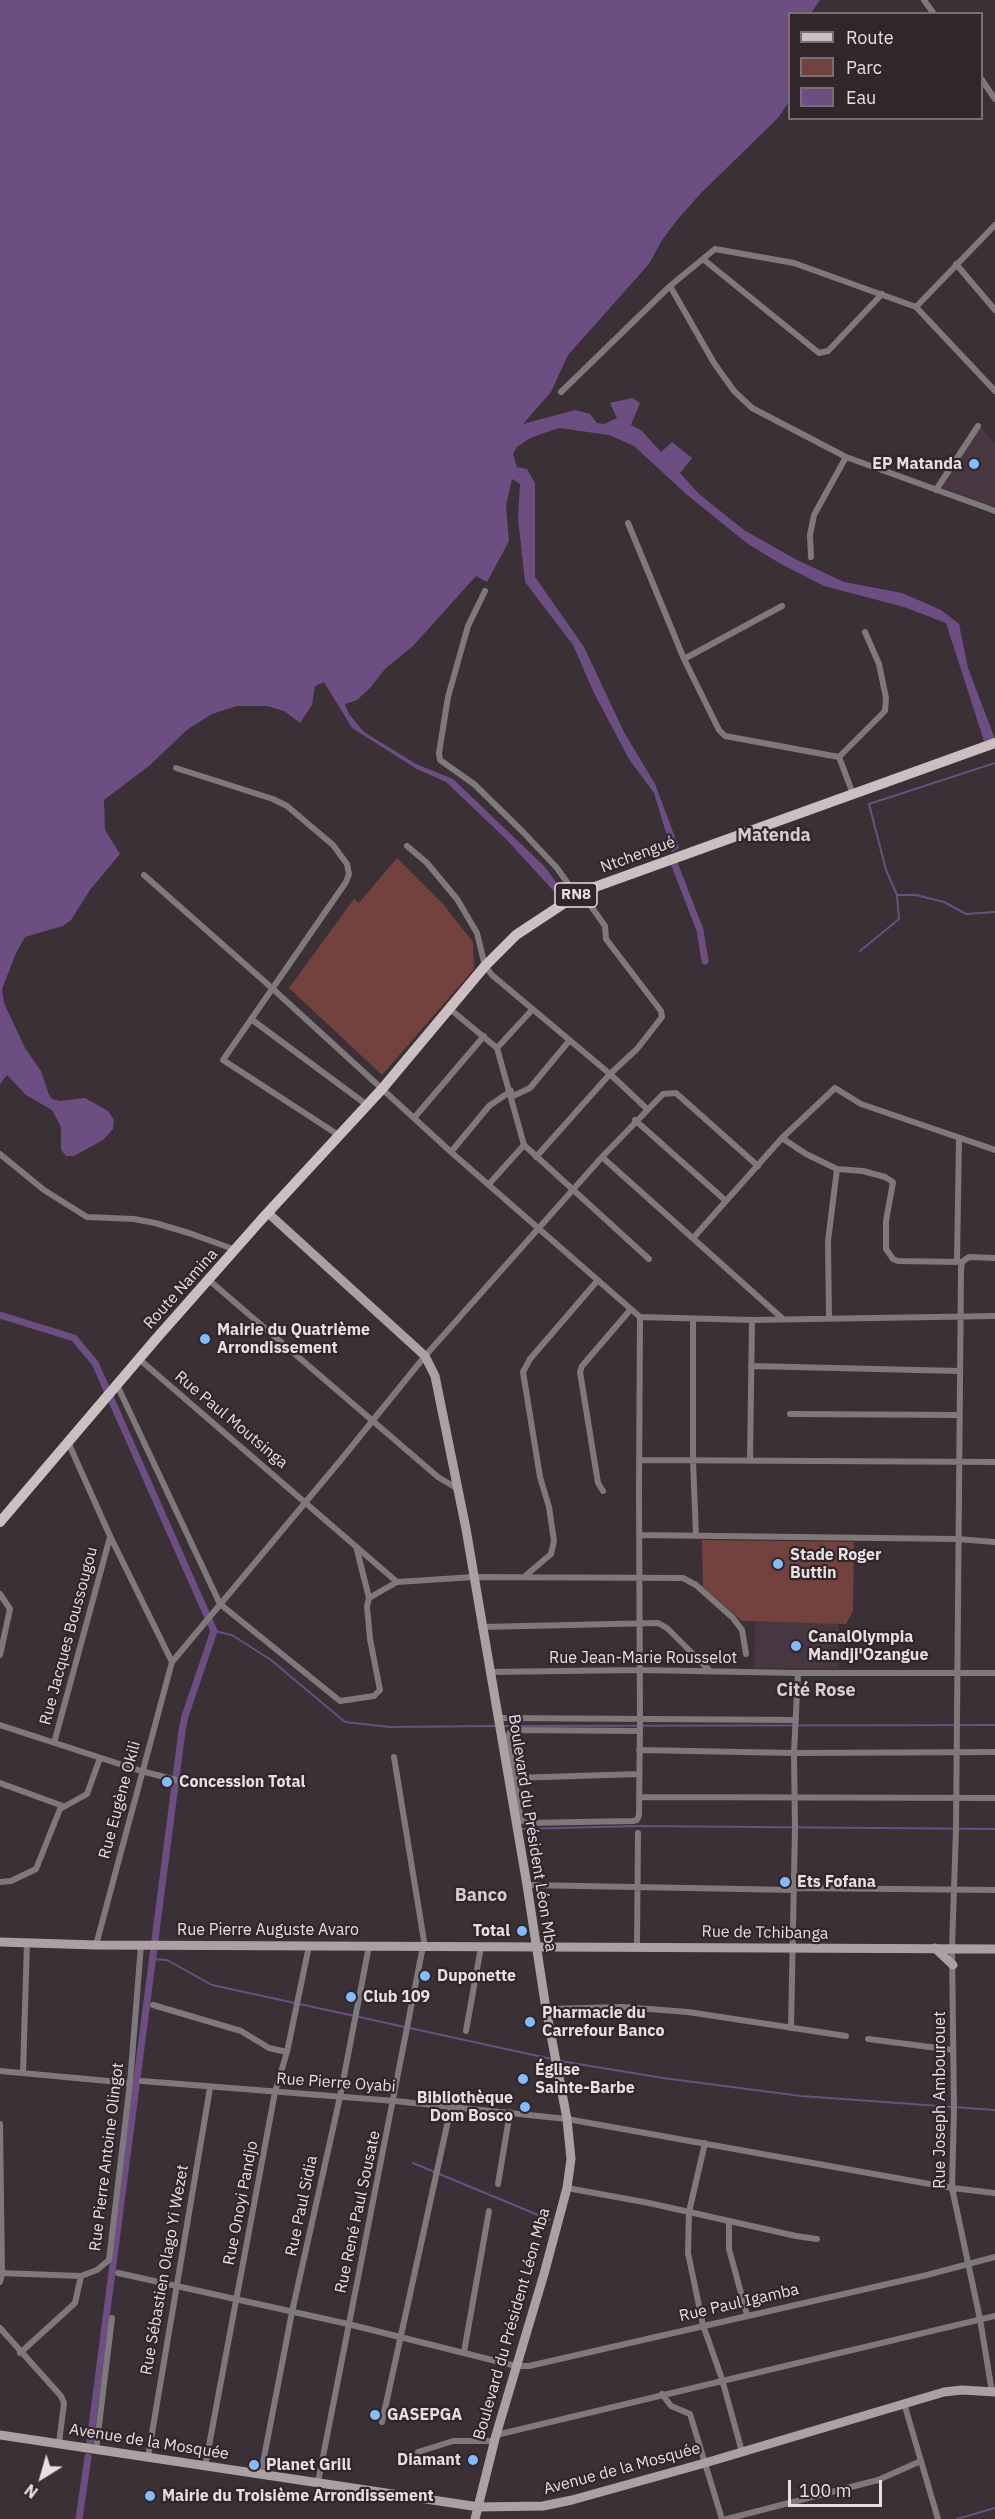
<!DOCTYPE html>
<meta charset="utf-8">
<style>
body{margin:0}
#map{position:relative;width:995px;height:2519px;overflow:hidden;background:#3a3035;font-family:"IBM Plex Sans",sans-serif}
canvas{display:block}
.legend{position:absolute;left:788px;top:12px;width:195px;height:108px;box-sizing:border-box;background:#30262b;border:2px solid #797075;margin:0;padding:8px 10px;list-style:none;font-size:18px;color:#e7e0e3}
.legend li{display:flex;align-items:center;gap:12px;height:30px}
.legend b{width:30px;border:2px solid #797075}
.north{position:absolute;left:12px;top:2447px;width:60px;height:60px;-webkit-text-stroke:4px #30262b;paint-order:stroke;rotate:217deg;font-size:16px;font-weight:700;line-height:24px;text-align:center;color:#e7e0e3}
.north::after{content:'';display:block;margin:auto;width:21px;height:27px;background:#e7e0e3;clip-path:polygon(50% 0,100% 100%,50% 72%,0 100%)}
.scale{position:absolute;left:788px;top:2480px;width:94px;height:27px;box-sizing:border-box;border:3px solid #e7e0e3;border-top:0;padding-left:8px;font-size:18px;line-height:21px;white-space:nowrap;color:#e7e0e3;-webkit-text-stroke:4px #30262b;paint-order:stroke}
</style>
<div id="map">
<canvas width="995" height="2519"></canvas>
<ul class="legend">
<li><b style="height:8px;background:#ccbfc1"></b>Route</li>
<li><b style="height:16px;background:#73423f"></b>Parc</li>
<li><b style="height:16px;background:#6c4e83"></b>Eau</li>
</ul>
<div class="north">N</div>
<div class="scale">100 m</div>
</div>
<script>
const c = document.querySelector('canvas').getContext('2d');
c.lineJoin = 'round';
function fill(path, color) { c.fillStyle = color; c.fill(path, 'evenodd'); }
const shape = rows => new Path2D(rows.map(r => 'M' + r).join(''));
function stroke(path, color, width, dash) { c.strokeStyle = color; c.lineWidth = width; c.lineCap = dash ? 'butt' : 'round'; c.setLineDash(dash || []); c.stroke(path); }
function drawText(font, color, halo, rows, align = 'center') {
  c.font = font + ' "IBM Plex Sans",sans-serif'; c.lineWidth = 4.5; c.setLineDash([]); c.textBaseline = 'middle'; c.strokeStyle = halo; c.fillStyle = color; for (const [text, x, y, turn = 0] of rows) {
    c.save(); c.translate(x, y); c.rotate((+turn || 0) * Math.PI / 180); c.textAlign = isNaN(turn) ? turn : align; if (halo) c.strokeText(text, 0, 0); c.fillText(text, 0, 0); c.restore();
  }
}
const built = shape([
 [980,426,995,443,995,507,938,486],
 [755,1622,838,1623,838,1669,754,1668]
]);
const green = shape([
 [397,858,443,904,473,942,474,969,382,1075,289,988,354,899,359,903],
 [702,1540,854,1542,853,1611,846,1624,742,1621,703,1587]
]);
const water = shape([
 [0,0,820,0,811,13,790,14,789,102,777,119,700,194,678,219,662,240,649,264,568,355,551,392,523,424,575,410,590,414,597,423,604,424,617,418,610,403,632,398,640,403,631,425,641,430,661,452,672,442,692,458,680,473,699,494,744,530,795,559,844,582,902,593,941,610,959,624,968,668,995,739,984,741,946,623,904,607,824,586,781,564,748,544,686,494,634,446,609,435,559,428,530,438,517,447,513,454,517,467,527,469,535,483,535,577,584,647,624,732,655,784,679,848,672,852,654,793,629,759,594,693,573,645,525,582,518,518,520,484,512,479,506,505,509,541,487,582,476,576,413,646,386,668,369,689,357,700,345,704,349,714,364,732,416,764,453,779,544,866,565,894,559,897,506,839,446,782,417,769,352,728,324,682,315,686,312,705,300,723,284,711,267,706,237,706,212,714,188,729,149,766,104,800,105,830,120,854,90,890,71,920,63,926,25,937,16,953,2,989,4,1003,25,1048,41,1071,49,1095,52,1099,60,1101,85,1098,108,1111,114,1120,113,1129,103,1140,74,1156,66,1156,61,1150,61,1127,52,1110,26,1095,7,1075,0,1084]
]);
const stream = shape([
 [897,895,916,895,944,902,966,914,995,912],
 [860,951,899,919,897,895,886,870,869,804,995,763],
 [214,1631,232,1635,271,1660,345,1722,390,1727,497,1726],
 [503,1726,995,1725],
 [521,1829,637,1826,995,1829],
 [151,1959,167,1960,212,1985,552,2059],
 [560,2061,663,2078,801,2096,995,2110],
 [413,2163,550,2220],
 [957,2519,995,2508]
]);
const canal = shape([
 [674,863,700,930,705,961],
 [0,1315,74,1338,95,1363,214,1631,185,1716,182,1731,90,2442],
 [79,2519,88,2457]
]);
const street = shape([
 [924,0,934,14],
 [982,80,995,99],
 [703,259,819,353,828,351,882,294],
 [956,264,995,310],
 [670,286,714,363,734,391,752,408,846,457,995,511],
 [916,307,995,225],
 [561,392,670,286,715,249,794,263,916,307,995,391],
 [936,490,978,426],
 [628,523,684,659,719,730,725,736,839,757],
 [811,557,810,535,814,515,846,457],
 [485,591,468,626,448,697,439,753,440,760,474,784,523,832,557,868,576,895],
 [684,659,782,606],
 [839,757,885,711,886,698,879,664,865,632],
 [839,757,853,794],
 [176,768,273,799,287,806,333,845,347,864,349,874,346,882,223,1060,340,1136],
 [407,846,427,863,457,899,477,933,485,966,492,975,610,1074,536,1157],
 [144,875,273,989,451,1152,640,1317,752,1320,995,1316],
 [581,892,605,926,606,939,661,1011,662,1017,637,1049,610,1074,646,1108],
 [450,1009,497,1048,524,1145,649,1259],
 [251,1019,367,1105],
 [497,1048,531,1011],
 [511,1097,530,1088,569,1041],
 [414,1118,484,1036],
 [635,1120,726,1201],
 [782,1138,806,1154,837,1169,863,1171,885,1177,893,1182,886,1221,886,1249,893,1259,898,1261,962,1262],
 [451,1152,489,1106,511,1091],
 [0,1154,44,1190,87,1217,134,1219,155,1223,189,1233,236,1250],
 [602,1157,783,1319],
 [489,1184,524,1145],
 [694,1237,782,1138,835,1088,861,1104,995,1150],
 [957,1262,959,1138],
 [210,1281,438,1477,458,1489],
 [829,1318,828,1241,837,1169],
 [693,1319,693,1461,696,1536],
 [139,1359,397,1582],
 [751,1366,959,1371],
 [117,1385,220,1604,340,1701,374,1696,380,1690,370,1639,367,1606,369,1598,356,1546],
 [790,1414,959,1415],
 [68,1442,110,1536,172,1662],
 [639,1460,995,1462],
 [750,1460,752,1320],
 [603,1491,598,1483,580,1372,582,1366,631,1309],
 [640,1535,957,1539,995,1542],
 [524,1577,551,1554,554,1541,549,1507,540,1477,523,1372,530,1359,598,1280],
 [0,1594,10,1609,0,1655],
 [369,1598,397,1582,474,1577,683,1578,696,1585,733,1618,742,1630,746,1654],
 [481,1627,658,1623,667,1628,710,1671],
 [489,1672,639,1670,798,1673,995,1673],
 [498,1718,796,1720],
 [0,1725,141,1771,184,1782],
 [640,1731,513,1730,510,1732,508,1736,521,1820,526,1823,633,1821,637,1820,639,1815,640,1722,639,1493,640,1317],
 [54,1743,110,1537],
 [639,1750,794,1753,995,1752],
 [513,1778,639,1774],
 [0,1783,63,1806],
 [639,1797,995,1798],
 [0,1882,11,1881,36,1869,60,1809,87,1794,100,1758],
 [527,1885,794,1890],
 [794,1888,995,1890],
 [96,1945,172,1662,340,1461,425,1356,602,1157,663,1094,676,1093,758,1166],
 [637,1946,638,1833],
 [153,2005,241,2031,269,2048,287,2052],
 [546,2009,623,2007,688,2012,846,2036],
 [791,2028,795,1828,794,1753,798,1673],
 [466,2031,481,1947],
 [868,2039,953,2050],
 [0,2071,130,2083],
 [23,2073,27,1942],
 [142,2081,395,2101,567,2119,952,2188,995,2193],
 [0,2124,2,2273,0,2282],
 [705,2143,689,2212,688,2253,703,2325,722,2379,742,2452],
 [498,2184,510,2112],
 [567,2188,649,2203,796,2236,817,2239],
 [729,2221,729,2249,747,2315],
 [0,2273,81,2276,97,2270,109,2260,130,2083,141,1945],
 [118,2273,348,2324,516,2366,529,2366,927,2275,995,2257],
 [0,2328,61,2396,64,2403,59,2443],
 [464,2352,489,2211],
 [20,2353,75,2303,81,2276],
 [992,2392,980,2319,952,2188,954,2110,952,1948,956,1830,961,1269,962,1262,969,1257,995,1258],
 [662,2394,671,2406,690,2414,722,2519],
 [904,2403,938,2519],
 [382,2422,451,2107],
 [496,2435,995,2316],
 [96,2450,112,2318],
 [418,2452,453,2441,494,2441],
 [148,2457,210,2088],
 [205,2467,275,2092,287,2052,309,1946],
 [261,2473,292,2312,340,2097,369,1946],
 [318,2482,424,1941,394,1757],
 [727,2519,878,2480,921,2461]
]);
const secondary = shape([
 [268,1213,413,1345,425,1356,435,1376,466,1529,527,1885,546,2009,567,2119,571,2159,567,2188,544,2274,496,2435,475,2519],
 [0,1942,96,1945,995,1949],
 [935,1948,953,1965],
 [0,2435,479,2507,543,2506,572,2500,705,2463,944,2392,962,2390,995,2392]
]);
const primary = shape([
 [0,1522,155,1340,261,1220,382,1089,485,966,516,935,581,892,995,743]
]);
const markers = [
 [974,464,6,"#84bcfb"],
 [205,1339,6,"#84bcfb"],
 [778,1564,6,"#84bcfb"],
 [796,1646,6,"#84bcfb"],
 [167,1782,6,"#84bcfb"],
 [785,1882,6,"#84bcfb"],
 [522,1931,6,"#84bcfb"],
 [425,1976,6,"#84bcfb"],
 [351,1997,6,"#84bcfb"],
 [530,2022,6,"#84bcfb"],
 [523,2079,6,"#84bcfb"],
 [525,2107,6,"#84bcfb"],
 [375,2415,6,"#84bcfb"],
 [473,2460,6,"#84bcfb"],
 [254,2465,6,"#84bcfb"],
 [150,2496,6,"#84bcfb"]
];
const shields = [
 [576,895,42]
];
const shieldNames = [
 ["RN8",576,895]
];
const poiNames = [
 ["EP Matanda",962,464,"right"],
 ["Mairie du Quatrième",217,1330],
 ["Arrondissement",217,1348],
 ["Stade Roger",790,1555],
 ["Buttin",790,1573],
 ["CanalOlympia",808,1637],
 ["Mandji'Ozangue",808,1655],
 ["Concession Total",179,1782],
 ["Ets Fofana",797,1882],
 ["Total",510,1931,"right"],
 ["Duponette",437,1976],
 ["Club 109",363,1997],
 ["Pharmacie du",542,2013],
 ["Carrefour Banco",542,2031],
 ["Église",535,2070],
 ["Sainte-Barbe",535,2088],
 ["Bibliothèque",513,2098,"right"],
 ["Dom Bosco",513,2116,"right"],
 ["GASEPGA",387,2415],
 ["Diamant",461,2460,"right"],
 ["Planet Grill",266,2465],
 ["Mairie du Troisième Arrondissement",162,2496]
];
const streetNames = [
 ["Ntchengué",638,855,-20],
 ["Route Namina",181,1289,-48],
 ["Rue Paul Moutsinga",231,1420,40],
 ["Rue Jacques Boussougou",69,1636,-75],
 ["Rue Jean-Marie Rousselot",643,1658],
 ["Rue Eugène Okili",120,1800,-75],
 ["Boulevard du Président Léon Mba",532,1833,81],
 ["Rue Pierre Auguste Avaro",268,1930],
 ["Rue de Tchibanga",765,1933,1],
 ["Rue Pierre Oyabi",336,2083,4],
 ["Rue Joseph Ambourouet",940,2100,-90],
 ["Rue Pierre Antoine Olingot",107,2157,-83],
 ["Rue Onoyi Pandjo",241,2203,-79],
 ["Rue Paul Sidia",302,2206,-78],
 ["Rue René Paul Sousate",358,2212,-78],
 ["Rue Sébastien Olago Yi Wezet",165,2270,-80],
 ["Rue Paul Igamba",739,2303,-13],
 ["Boulevard du Président Léon Mba",512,2324,-74],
 ["Avenue de la Mosquée",149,2442,9],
 ["Avenue de la Mosquée",622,2469,-15]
];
const neighbourhoodNames = [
 ["Matenda",774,836],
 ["Cité Rose",816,1691],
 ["Banco",481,1896]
];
fill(built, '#483740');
fill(green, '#73423f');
fill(water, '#6c4e83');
stroke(stream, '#6c4e83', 2);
stroke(canal, '#6c4e83', 7);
stroke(street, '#80797b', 6);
stroke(secondary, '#aba1a3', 9);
stroke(primary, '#ccbfc1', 10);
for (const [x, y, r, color] of markers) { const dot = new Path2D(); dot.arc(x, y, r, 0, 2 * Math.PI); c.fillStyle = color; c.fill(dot); stroke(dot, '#30262b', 2); }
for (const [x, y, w] of shields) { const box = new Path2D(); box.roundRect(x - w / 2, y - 12, w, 24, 4.5); c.fillStyle = '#30262b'; c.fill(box); stroke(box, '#e7e0e3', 1.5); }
drawText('bold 15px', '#e7e0e3', null, shieldNames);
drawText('bold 16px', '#e7e0e3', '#30262b', poiNames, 'left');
drawText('16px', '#e7e0e3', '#30262b', streetNames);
drawText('bold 18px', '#d7cad0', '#30262b', neighbourhoodNames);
</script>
